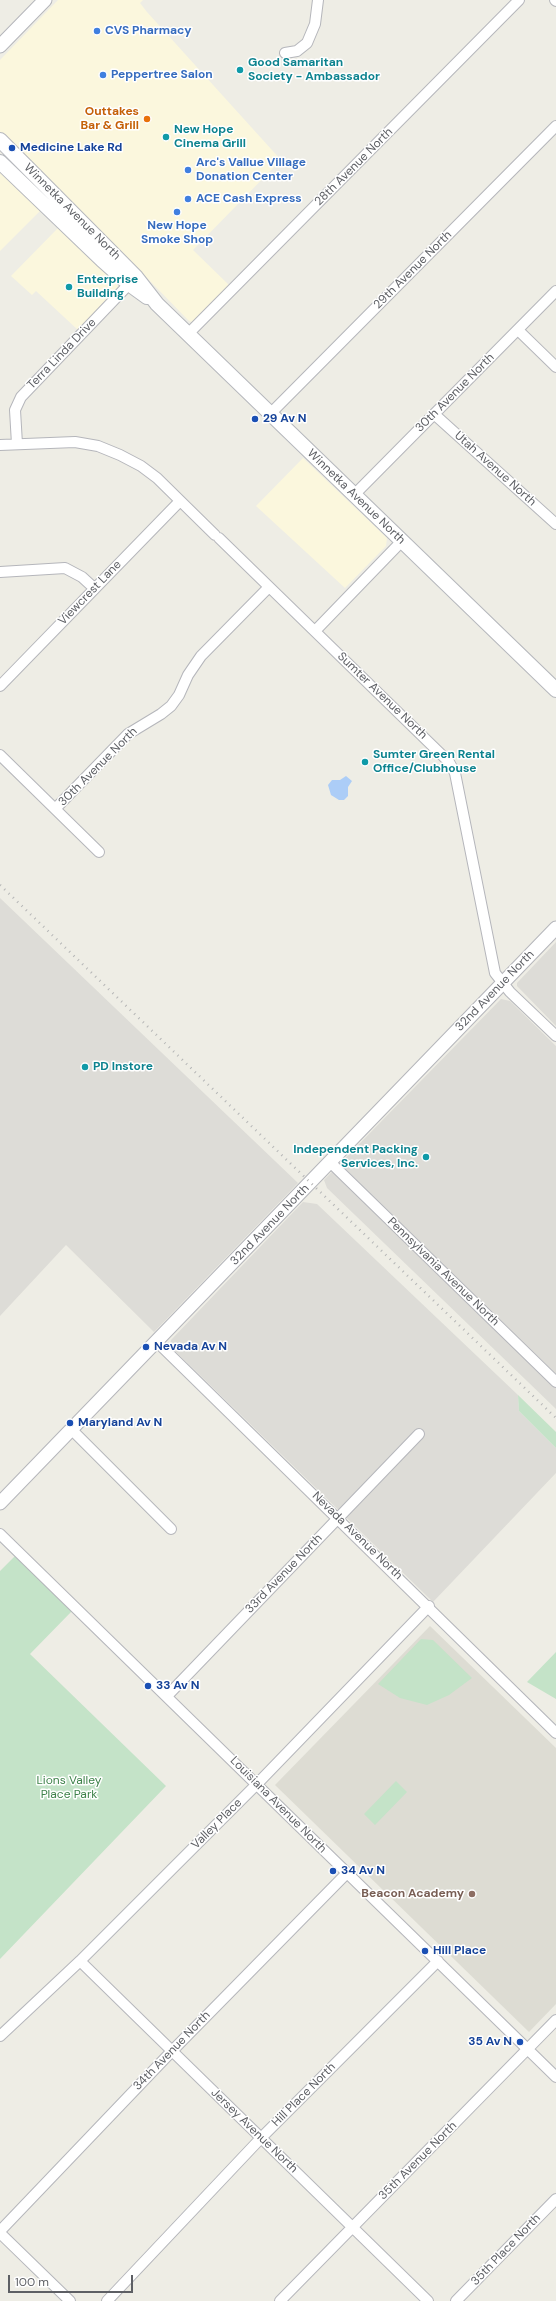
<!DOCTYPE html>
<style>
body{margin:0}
#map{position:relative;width:556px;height:2301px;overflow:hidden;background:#eeede5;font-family:"DM Sans",sans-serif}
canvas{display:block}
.scale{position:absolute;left:8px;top:2275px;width:125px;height:18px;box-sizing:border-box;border:2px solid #5d5f64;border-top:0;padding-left:5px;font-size:12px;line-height:14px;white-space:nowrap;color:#5d5f64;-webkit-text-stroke:3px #fff;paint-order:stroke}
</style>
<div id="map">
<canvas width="556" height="2301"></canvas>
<div class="scale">100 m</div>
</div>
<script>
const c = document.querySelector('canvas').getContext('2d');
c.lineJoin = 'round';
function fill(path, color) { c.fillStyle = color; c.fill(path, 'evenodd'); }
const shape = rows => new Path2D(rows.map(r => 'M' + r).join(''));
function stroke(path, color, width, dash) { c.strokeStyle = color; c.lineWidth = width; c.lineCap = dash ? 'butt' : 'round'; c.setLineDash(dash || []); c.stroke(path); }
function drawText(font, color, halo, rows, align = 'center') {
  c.font = font + ' "DM Sans",sans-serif'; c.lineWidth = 3; c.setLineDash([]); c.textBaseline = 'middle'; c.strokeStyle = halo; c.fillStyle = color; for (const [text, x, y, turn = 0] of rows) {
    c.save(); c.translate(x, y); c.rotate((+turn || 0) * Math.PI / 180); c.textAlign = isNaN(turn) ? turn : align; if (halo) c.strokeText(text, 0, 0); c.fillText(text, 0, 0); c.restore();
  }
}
const commercial = shape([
 [58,0,143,0,140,3,147,12,281,160,193,250,230,286,195,321,191,322,188,320,112,242,0,133,0,60],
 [0,168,42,209,0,251],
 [59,227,119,282,117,288,78,330,36,291,32,295,11,276],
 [303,458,387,538,386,546,345,588,256,506]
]);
const industrial = shape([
 [0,898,298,1183,154,1332,66,1245,0,1316],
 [556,942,556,1026,517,986,517,983],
 [501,999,510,1001,556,1046,556,1409,327,1188,324,1180],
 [303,1202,317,1204,518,1395,519,1411,556,1448,556,1473,433,1602,170,1346,171,1340]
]);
const education = shape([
 [430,1626,556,1748,556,2004,529,2032,275,1785]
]);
const green = shape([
 [518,1395,556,1432,556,1448,519,1411],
 [15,1556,72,1611,30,1654,166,1786,0,1959,0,1571],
 [421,1639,433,1640,472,1678,449,1695,427,1705,400,1698,378,1684],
 [556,1652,556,1699,527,1682],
 [396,1781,407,1792,375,1825,364,1814]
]);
const water = shape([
 [346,776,352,781,348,787,348,796,344,800,339,800,331,795,328,785,332,780,340,780]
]);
const minor = shape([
 [555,0,556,1],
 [285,53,297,51,307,43,315,24,318,0],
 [518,330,556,367],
 [188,334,519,0],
 [270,414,556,126],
 [434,414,556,524],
 [17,444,15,410,21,397,133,280],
 [0,445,75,442,98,446,120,455,141,466,157,478,215,535],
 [354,495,556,291],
 [219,538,449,762,455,773,495,973,510,992,556,1036],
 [0,572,65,568,82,577,94,588],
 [315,631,402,541],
 [0,686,180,501],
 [0,755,99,852],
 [55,809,128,734,161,714,171,706,179,695,188,675,201,656,269,587],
 [330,1162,556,1382],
 [156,1341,556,1733],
 [71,1429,171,1529],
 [0,1534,556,2077],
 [167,1696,419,1434],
 [80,1961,428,2301],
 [0,2036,80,1961,257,1784,429,1606],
 [0,2231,172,2051,347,1873],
 [0,2233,70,2301],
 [107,2301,261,2138,438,1961],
 [280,2301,556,2020],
 [456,2301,556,2199]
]);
const tertiary = shape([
 [0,46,45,0],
 [0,1503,556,928]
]);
const secondary = shape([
 [0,140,136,277,157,304,556,690],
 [0,162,102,260,129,284,147,297]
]);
const rail = shape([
 [0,885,556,1418]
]);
const markers = [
 [97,31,4,"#3f7fe0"],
 [240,70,4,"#0f9aa8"],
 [103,75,4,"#3f7fe0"],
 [147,119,4,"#e8710a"],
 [166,137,4,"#0f9aa8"],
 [12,148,4,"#1a4fb4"],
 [188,170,4,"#3f7fe0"],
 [188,199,4,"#3f7fe0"],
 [177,212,4,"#3f7fe0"],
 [69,287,4,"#0f9aa8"],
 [255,419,4,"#1a4fb4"],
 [365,762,4,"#0f9aa8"],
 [85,1067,4,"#0f9aa8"],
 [426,1157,4,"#0f9aa8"],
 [146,1347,4,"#1a4fb4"],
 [70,1423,4,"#1a4fb4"],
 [148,1686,4,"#1a4fb4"],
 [333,1871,4,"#1a4fb4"],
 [472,1894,4,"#8d6e63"],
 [425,1951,4,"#1a4fb4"],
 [520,2042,4,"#1a4fb4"]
];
const shopNames = [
 ["CVS Pharmacy",105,31],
 ["Peppertree Salon",111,75],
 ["Arc's Vallue Village",196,163],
 ["Donation Center",196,177],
 ["ACE Cash Express",196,199],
 ["New Hope",177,226,"center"],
 ["Smoke Shop",177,240,"center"]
];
const cultureNames = [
 ["Good Samaritan",248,63],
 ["Society - Ambassador",248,77],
 ["New Hope",174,130],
 ["Cinema Grill",174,144],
 ["Enterprise",77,280],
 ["Building",77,294],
 ["Sumter Green Rental",373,755],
 ["Office/Clubhouse",373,769],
 ["PD Instore",93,1067],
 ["Independent Packing",418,1150,"right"],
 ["Services, Inc.",418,1164,"right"]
];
const foodNames = [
 ["Outtakes",139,112],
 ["Bar & Grill",139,126]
];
const transitNames = [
 ["Medicine Lake Rd",20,148],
 ["29 Av N",263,419],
 ["Nevada Av N",154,1347],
 ["Maryland Av N",78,1423],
 ["33 Av N",156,1686],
 ["34 Av N",341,1871],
 ["Hill Place",433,1951],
 ["35 Av N",512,2042,"right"]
];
const streetNames = [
 ["28th Avenue North",354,167,-45],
 ["Winnetka Avenue North",72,212,45],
 ["29th Avenue North",413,270,-45],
 ["Terra Linda Drive",62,354,-46],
 ["30th Avenue North",455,393,-45],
 ["Utah Avenue North",495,469,42],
 ["Winnetka Avenue North",356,497,44],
 ["Viewcrest Lane",90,593,-46],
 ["Sumter Avenue North",382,696,44],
 ["30th Avenue North",98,767,-45],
 ["32nd Avenue North",495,991,-46],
 ["32nd Avenue North",270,1225,-46],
 ["Pennsylvania Avenue North",443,1272,44],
 ["Nevada Avenue North",357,1536,44],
 ["33rd Avenue North",284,1574,-46],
 ["Louisiana Avenue North",278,1805,45],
 ["Valley Place",217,1824,-45],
 ["34th Avenue North",172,2051,-46],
 ["Hill Place North",304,2095,-45],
 ["Jersey Avenue North",254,2131,44],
 ["35th Avenue North",418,2161,-45],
 ["35th Place North",506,2250,-46]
];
const parkNames = [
 ["Lions Valley",69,1781],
 ["Place Park",69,1795]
];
const educationNames = [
 ["Beacon Academy",464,1894]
];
fill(commercial, '#fbf7dd');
fill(industrial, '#dddcd7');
fill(education, '#dddcd3');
fill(green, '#c4e3c8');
fill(water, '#accdf7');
stroke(minor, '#b5b6bb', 12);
stroke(tertiary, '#b5b6bb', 15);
stroke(secondary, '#b6b8bd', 16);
stroke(minor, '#fff', 10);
stroke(tertiary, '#fff', 13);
stroke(secondary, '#fff', 14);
stroke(rail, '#b5b6b6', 2.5, [1, 5]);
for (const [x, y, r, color] of markers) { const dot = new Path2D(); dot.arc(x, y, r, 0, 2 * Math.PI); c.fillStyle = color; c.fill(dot); stroke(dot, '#fff', 1.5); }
drawText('bold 12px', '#366cbe', '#fff', shopNames, 'left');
drawText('bold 12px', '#0d838f', '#fff', cultureNames, 'left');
drawText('bold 12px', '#c56008', '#fff', foodNames, 'right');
drawText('bold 12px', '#164399', '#fff', transitNames, 'left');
drawText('12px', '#5d5f64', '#fff', streetNames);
drawText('12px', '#3e824a', '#fff', parkNames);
drawText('bold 12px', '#785e54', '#fff', educationNames, 'right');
</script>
